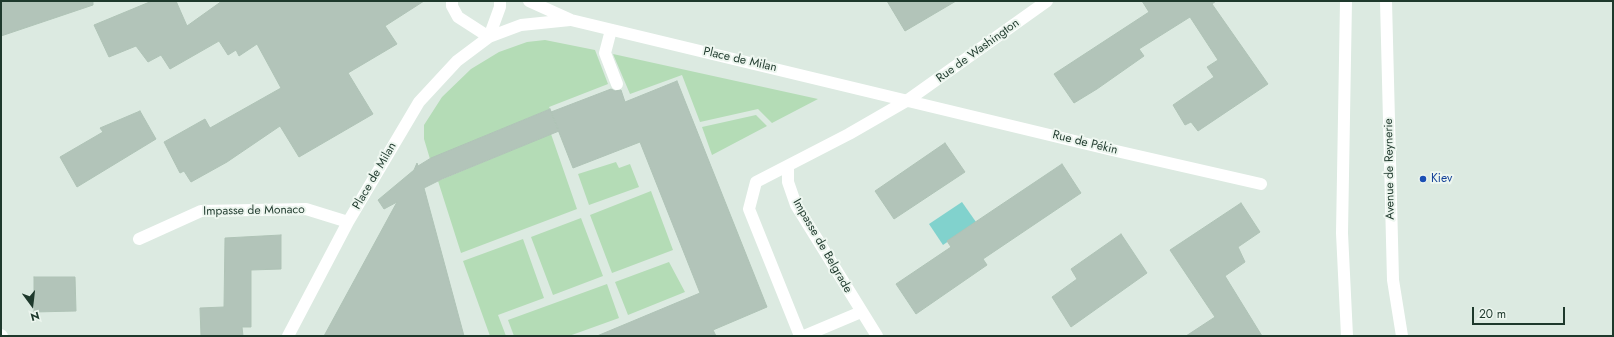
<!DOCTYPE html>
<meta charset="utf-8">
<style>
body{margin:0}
#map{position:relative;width:1614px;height:337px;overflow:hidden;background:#dceae1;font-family:Jost,sans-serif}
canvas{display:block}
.frame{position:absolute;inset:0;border:2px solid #1e392c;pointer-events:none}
.north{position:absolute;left:12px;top:285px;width:40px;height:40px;-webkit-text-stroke:3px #edf6ef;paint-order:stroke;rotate:165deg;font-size:11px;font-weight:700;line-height:16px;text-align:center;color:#1e392c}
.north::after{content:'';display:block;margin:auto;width:14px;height:18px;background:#1e392c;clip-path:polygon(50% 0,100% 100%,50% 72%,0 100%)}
.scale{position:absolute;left:1472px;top:307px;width:93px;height:18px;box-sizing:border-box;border:2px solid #1e392c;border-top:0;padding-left:5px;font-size:12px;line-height:14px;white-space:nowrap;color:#1e392c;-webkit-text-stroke:3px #edf6ef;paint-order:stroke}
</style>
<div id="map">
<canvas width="1614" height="337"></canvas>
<div class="frame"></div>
<div class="north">N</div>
<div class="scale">20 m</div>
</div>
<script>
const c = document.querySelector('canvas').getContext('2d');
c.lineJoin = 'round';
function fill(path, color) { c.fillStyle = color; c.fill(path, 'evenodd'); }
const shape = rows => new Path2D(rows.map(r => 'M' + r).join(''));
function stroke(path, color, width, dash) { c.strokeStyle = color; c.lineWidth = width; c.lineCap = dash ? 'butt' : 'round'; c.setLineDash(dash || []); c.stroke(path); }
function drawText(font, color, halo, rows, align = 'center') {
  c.font = font + ' Jost,sans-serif'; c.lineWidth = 4; c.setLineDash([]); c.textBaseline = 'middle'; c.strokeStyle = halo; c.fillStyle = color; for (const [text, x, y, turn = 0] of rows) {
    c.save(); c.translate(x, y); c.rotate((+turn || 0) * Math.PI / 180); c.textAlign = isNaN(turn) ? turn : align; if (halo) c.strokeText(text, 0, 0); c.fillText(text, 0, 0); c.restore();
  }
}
const green = shape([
 [545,40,595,50,608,84,549,107,550,109,430,159,424,139,424,125,442,97,471,69,499,52,527,42],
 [613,54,818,99,772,123,758,109,700,122,682,75,630,94],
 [756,115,767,126,712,155,702,127],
 [551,134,577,209,461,253,438,181],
 [616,162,619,168,630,164,639,187,589,205,578,174],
 [651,191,673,250,612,273,590,215],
 [581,218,603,276,553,295,531,237],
 [523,239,544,298,498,315,506,336,490,336,463,261],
 [669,262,685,292,628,315,615,282],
 [607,284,619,318,569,336,514,336,508,320]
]);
const water = shape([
 [962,202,976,222,943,245,929,224]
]);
const building = shape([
 [1,1,93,1,93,5,1,36,1,1],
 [152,1,176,1,187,26,222,1,424,1,385,26,397,44,348,73,373,114,299,157,280,126,227,162,191,182,184,171,180,173,164,142,205,119,210,128,281,88,257,44,239,56,236,50,228,55,219,41,170,69,161,55,148,62,136,46,109,57,94,25,152,1],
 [887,1,956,1,905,31,887,1],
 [1142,1,1216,1,1212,4,1268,84,1198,131,1191,122,1185,125,1173,105,1214,77,1207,67,1218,60,1190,17,1139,49,1144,56,1097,89,1074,103,1054,74,1149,12,1142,1],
 [677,81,767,307,713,330,716,336,597,336,700,293,640,142,573,168,551,112,611,89,615,91,621,90,625,102,677,81],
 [550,109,559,131,442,179,424,188,464,336,324,336,397,202,384,209,378,200,414,170,417,163,418,166,431,158,550,109],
 [140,111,156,139,77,187,60,157,103,132,100,128,140,111],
 [945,143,965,172,894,219,875,191,945,143],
 [1062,164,1081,193,983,259,987,265,916,314,896,284,951,247,947,241,1062,164],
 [1241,203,1260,232,1238,247,1245,262,1225,276,1262,336,1186,336,1215,317,1170,250,1241,203],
 [1121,234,1147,273,1071,327,1052,297,1077,279,1071,269,1121,234],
 [281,235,281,269,251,270,251,327,242,327,243,336,201,336,200,308,224,307,225,238,281,235],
 [34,277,75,277,76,311,34,312,34,277]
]);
const lane = shape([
 [611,30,605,53,617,84]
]);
const street = shape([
 [452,1,452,6,458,17,489,37,521,25,570,20],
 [529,1,571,20,1112,150,1261,184],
 [788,166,788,182,796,205,877,336],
 [139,239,201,211,306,209,348,222],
 [1,335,2,336],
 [288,336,348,222,419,102,457,61,489,37,500,7,500,1],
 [800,336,749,209,756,182,849,134,908,100,1047,1],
 [804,336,861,312]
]);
const secondary = shape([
 [1346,1,1342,233,1347,336],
 [1386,1,1393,280,1402,336]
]);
const markers = [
 [1423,179,4,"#1a4fb4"]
];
const streetNames = [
 ["Rue de Washington",978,51,-36],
 ["Place de Milan",740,60,13],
 ["Rue de Pékin",1085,143,14],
 ["Avenue de Reynerie",1390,169,-91],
 ["Place de Milan",375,176,-60],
 ["Impasse de Monaco",254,211,-1],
 ["Impasse de Belgrade",822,246,60]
];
const transitNames = [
 ["Kiev",1431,179]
];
fill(green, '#b4dcb6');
fill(water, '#81d2cd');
fill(building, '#b2c4b9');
stroke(building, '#afc3b6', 1);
stroke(lane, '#fff', 12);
stroke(street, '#fff', 12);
stroke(secondary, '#fff', 12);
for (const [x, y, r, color] of markers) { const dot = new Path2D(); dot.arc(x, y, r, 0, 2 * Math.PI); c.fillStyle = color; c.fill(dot); stroke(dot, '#edf6ef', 1.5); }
drawText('12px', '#1e392c', '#edf6ef', streetNames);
drawText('12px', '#164399', '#edf6ef', transitNames, 'left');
</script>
